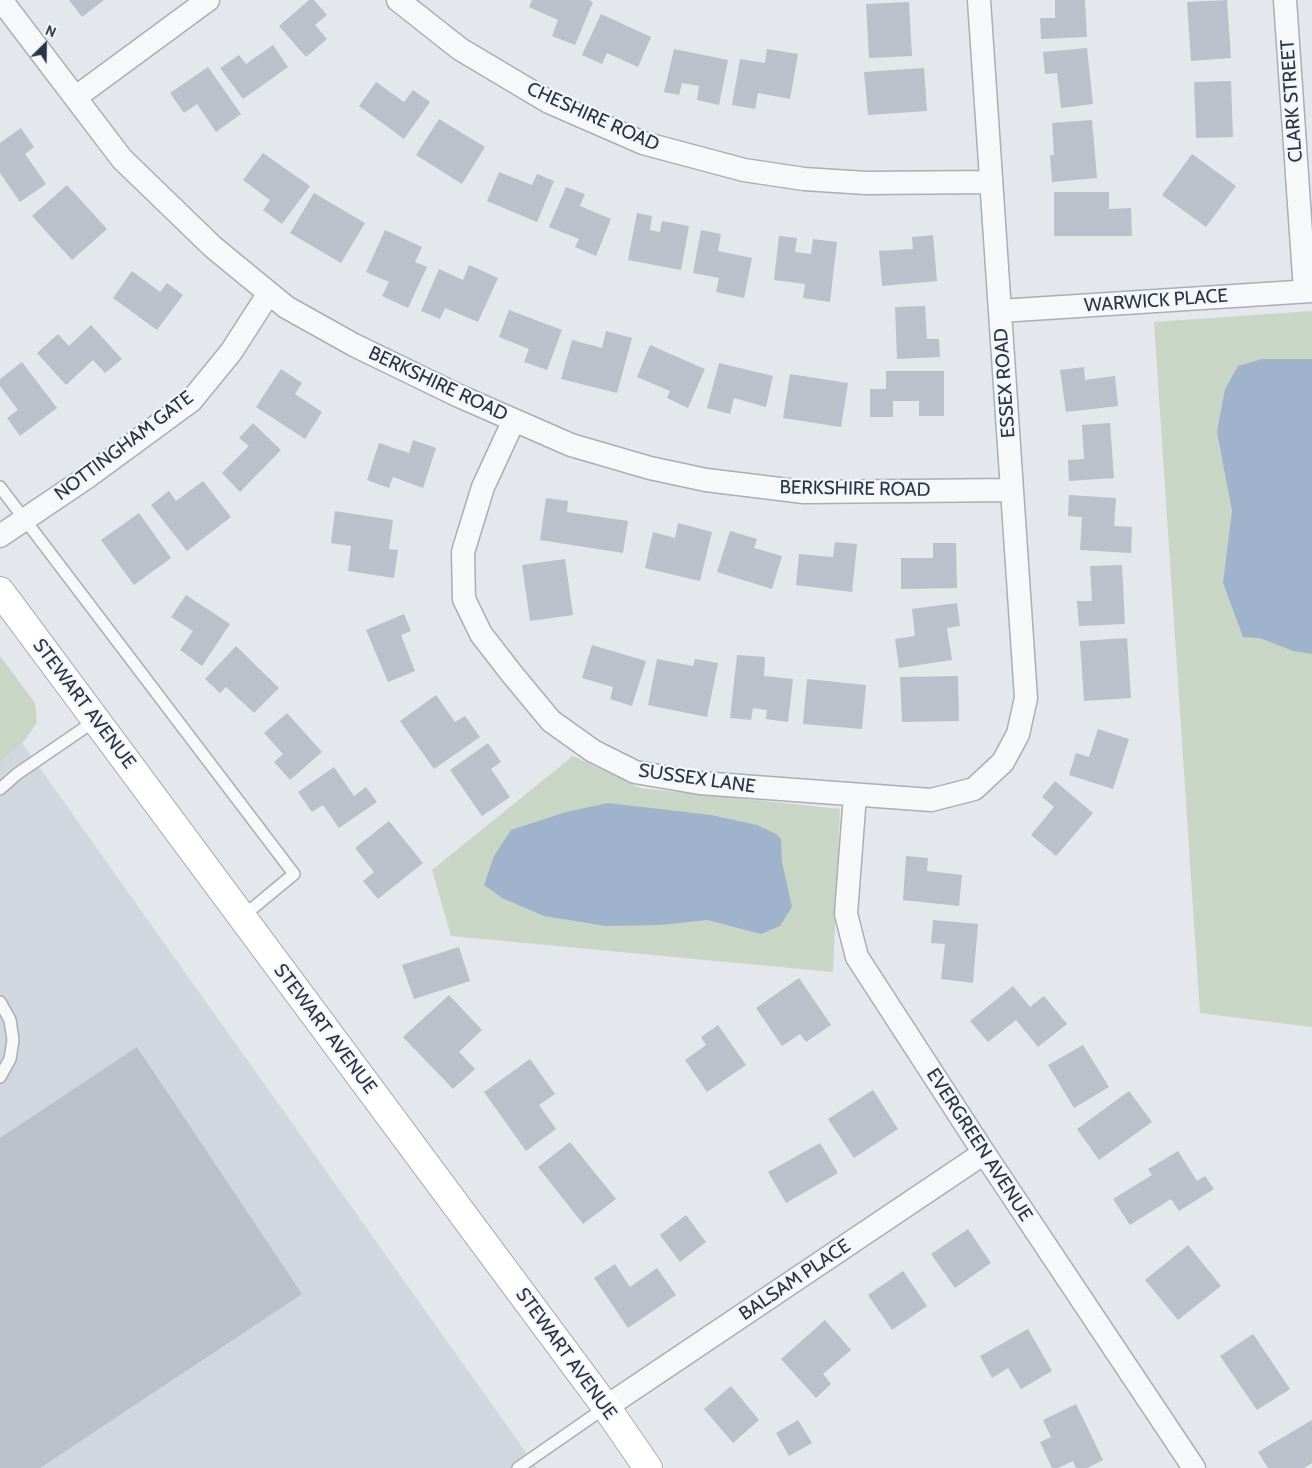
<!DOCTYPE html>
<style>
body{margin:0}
#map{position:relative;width:1312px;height:1468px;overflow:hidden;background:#e4e7ec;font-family:Cabin,sans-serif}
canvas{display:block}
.north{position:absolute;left:20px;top:20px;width:50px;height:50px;-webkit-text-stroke:4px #f4f6f9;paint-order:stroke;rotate:23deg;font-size:14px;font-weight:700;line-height:20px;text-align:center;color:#2b3445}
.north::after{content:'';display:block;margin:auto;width:18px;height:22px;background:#2b3445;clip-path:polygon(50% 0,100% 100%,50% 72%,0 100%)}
</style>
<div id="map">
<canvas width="1312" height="1468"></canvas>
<div class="north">N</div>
</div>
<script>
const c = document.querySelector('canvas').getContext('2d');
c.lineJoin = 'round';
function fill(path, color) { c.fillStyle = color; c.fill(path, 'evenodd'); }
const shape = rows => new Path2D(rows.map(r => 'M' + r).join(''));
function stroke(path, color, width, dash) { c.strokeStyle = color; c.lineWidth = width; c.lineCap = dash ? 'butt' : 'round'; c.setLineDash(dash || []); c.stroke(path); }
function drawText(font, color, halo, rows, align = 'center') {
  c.font = font + ' Cabin,sans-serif'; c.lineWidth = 4.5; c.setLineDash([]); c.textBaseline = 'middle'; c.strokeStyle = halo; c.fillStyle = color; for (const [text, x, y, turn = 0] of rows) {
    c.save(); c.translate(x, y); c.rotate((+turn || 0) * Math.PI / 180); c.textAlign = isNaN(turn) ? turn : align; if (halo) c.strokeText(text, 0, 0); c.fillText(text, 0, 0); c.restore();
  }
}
const built = shape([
 [0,712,537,1468,0,1468]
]);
const green = shape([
 [1312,311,1312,1027,1200,1013,1154,322],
 [0,656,35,703,37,722,26,739,0,762],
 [573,756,640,788,840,809,833,972,451,936,432,870]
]);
const water = shape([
 [1262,359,1312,359,1312,654,1293,651,1260,638,1243,637,1223,583,1232,511,1217,432,1225,389,1238,366],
 [608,803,711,815,757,825,776,834,781,839,782,862,792,907,780,926,761,934,707,920,661,925,606,926,544,916,502,898,484,885,494,856,511,830,566,812]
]);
const building = shape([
 [69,0,104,0,82,17],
 [309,0,314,0,327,15,315,25,327,39,306,57,279,26],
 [532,0,589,0,593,2,575,45,552,36,558,20,529,7],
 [1055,0,1085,0,1087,37,1041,39,1040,18,1055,18],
 [1227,0,1231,58,1191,61,1187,2],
 [909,2,912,56,869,58,866,4],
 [601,14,651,37,638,67,607,53,602,64,582,55],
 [273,45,288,67,243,99,220,68,239,55,246,64],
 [1087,48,1093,104,1061,108,1057,73,1045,74,1043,52],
 [674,49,728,60,719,105,697,100,699,86,682,83,679,95,664,92],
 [767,49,798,54,790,99,758,93,755,109,732,105,740,59,765,63],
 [208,67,241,114,216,132,197,104,184,113,170,93],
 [924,68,927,111,868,115,864,72],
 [1231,81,1233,137,1196,138,1194,82],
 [376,82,404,102,413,90,430,102,404,139,359,106],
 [439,119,485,147,462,184,416,155],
 [1092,120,1097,178,1052,182,1050,155,1054,155,1052,123],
 [21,128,34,147,25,154,46,184,20,202,0,173,0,143],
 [263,153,310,186,282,224,263,210,270,200,243,180],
 [1192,154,1236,186,1206,227,1162,195],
 [499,172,532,185,537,174,554,181,537,222,487,201],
 [67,185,107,229,72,260,32,216],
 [566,187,585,194,580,206,611,219,596,256,575,247,579,239,549,227],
 [1054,192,1109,192,1109,209,1131,208,1132,236,1054,236],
 [314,193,365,223,341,263,290,233],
 [637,213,652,216,650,230,660,232,662,221,689,226,681,270,628,260],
 [385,230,422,247,415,262,427,267,408,308,382,296,389,282,366,272],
 [701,230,721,234,718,251,752,258,744,298,716,292,719,278,693,273],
 [933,235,937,281,882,286,879,251,913,249,912,237],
 [779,236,797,238,795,252,811,254,813,239,837,242,830,302,803,298,805,284,774,280],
 [469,265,498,278,478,322,445,308,440,319,421,311,439,269,463,280],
 [132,271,160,292,167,283,183,295,157,330,113,298],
 [925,306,927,339,939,339,940,357,897,359,895,307],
 [509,310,562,330,547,370,524,362,529,349,499,337],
 [91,325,122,359,105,373,93,360,66,385,37,353,58,334,69,346],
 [606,331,632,338,617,393,561,379,572,340,602,348],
 [650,345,705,369,688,408,667,398,670,391,637,377],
 [22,362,57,408,20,436,7,418,18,410,0,386,0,379],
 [719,363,773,376,766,407,734,398,730,414,707,408],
 [1084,367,1085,380,1115,376,1118,406,1066,412,1060,370],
 [281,369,302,383,295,394,322,412,305,439,256,407],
 [886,371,944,371,944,416,919,416,919,401,893,401,893,417,870,417,870,389,886,389],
 [790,374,848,383,841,427,783,418],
 [253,423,281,450,240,492,222,473,249,446,239,438],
 [1110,423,1114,478,1069,481,1068,460,1084,459,1082,425],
 [413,440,436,448,423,488,393,477,389,488,367,480,379,443,409,453],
 [203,481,231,517,187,551,151,505,169,491,176,501],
 [1069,495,1116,498,1114,526,1132,527,1131,553,1080,550,1082,517,1068,516],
 [546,498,568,501,567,512,628,521,623,553,540,540],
 [335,511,393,520,389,549,398,550,394,578,348,571,351,546,331,543],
 [139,513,171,558,134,585,101,540],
 [678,523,712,532,700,581,645,568,653,532,675,538],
 [730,531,757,539,754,548,782,556,772,589,717,572],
 [835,542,857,544,852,592,796,585,799,554,833,557],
 [933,543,956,543,957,588,901,589,901,558,933,558],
 [565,559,573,615,530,621,522,565],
 [1122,565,1125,624,1079,626,1077,601,1092,601,1090,566],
 [186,595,230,624,202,666,180,650,193,631,171,617],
 [957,603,960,626,947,628,952,660,899,668,895,639,915,636,912,609],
 [404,614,411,631,401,635,415,671,388,682,366,630],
 [1127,638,1131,698,1084,701,1080,641],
 [592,645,646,661,632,706,610,699,613,687,582,678],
 [236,646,279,688,254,713,226,687,220,693,205,679],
 [737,655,765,657,764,676,793,679,788,722,766,719,767,710,753,708,751,720,730,718],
 [657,659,693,666,695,659,718,663,707,717,648,705],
 [958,676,959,721,902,722,900,677],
 [807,679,866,685,862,729,803,724],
 [436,695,455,722,465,716,480,737,434,769,400,721],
 [287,713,322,752,290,780,274,762,283,754,264,733],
 [1098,729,1129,739,1113,789,1069,775,1076,753,1089,757],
 [488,743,501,762,491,769,510,797,482,816,450,770],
 [334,767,354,796,366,787,377,802,339,828,323,805,312,812,298,792],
 [1055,781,1093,813,1056,856,1031,835,1054,807,1042,797],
 [389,821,423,863,378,899,363,881,374,872,355,848],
 [906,856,928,858,927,871,962,875,959,906,903,900],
 [933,920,978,924,973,983,941,979,945,944,931,943],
 [459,947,470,981,414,999,402,965],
 [799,978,831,1025,806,1042,800,1034,782,1046,756,1008],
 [1013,986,1030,1007,1044,996,1067,1024,1038,1047,1016,1020,988,1042,970,1021],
 [449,995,482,1030,459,1052,475,1069,453,1089,403,1037],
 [718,1025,746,1065,707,1092,685,1060,706,1045,701,1037],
 [1083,1045,1109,1087,1074,1108,1048,1065],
 [137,1047,302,1294,40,1468,0,1468,0,1138],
 [530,1059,555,1094,539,1105,556,1129,526,1151,484,1092],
 [873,1090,898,1129,854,1158,828,1119],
 [1129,1091,1152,1122,1099,1160,1077,1129],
 [570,1142,616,1199,583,1224,538,1167],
 [820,1143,838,1173,786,1203,768,1172],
 [1178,1151,1197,1181,1205,1176,1214,1189,1179,1211,1171,1199,1130,1225,1113,1199,1152,1175,1148,1169],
 [686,1215,706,1242,680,1262,660,1235],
 [968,1229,991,1263,955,1288,931,1254],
 [1188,1245,1221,1286,1178,1320,1145,1280],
 [615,1264,630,1287,657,1268,676,1295,628,1328,594,1278],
 [903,1271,927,1306,892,1330,868,1295],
 [825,1320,851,1350,823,1374,831,1384,816,1398,781,1359],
 [1028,1329,1052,1371,1021,1389,1008,1368,992,1378,980,1356],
 [1253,1334,1290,1389,1257,1410,1220,1356],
 [731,1386,759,1420,733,1443,704,1409],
 [1076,1404,1103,1460,1087,1468,1076,1468,1073,1461,1058,1468,1052,1468,1040,1442,1051,1437,1043,1420],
 [798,1420,812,1443,789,1456,776,1433],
 [1312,1420,1312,1463,1304,1468,1268,1468,1258,1452]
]);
const lane = shape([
 [0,487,294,874,242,917],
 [0,789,17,774,96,720],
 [0,1002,10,1020,13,1040,10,1059,0,1077],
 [518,1468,606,1407]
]);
const street = shape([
 [1,0,122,159,213,247,286,307,354,345,459,396,571,445,650,468,706,480,804,492,1012,490],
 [398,0,460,49,549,102,643,143,744,170,804,179,866,183,991,182],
 [1285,0,1305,291],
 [76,97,208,0],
 [1000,311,1312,291],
 [514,420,483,487,463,552,464,599,481,634,512,674,551,721,593,751,635,772,700,783,931,800,974,789,1003,762,1018,734,1026,698,979,0],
 [0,536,86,478,191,401,231,352,269,293],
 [855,795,846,914,857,957,984,1153,1194,1468],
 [606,1407,984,1153]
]);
const secondary = shape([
 [0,591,606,1407,648,1468]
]);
const streetNames = [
 ["CLARK STREET",1292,101,-94],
 ["CHESHIRE ROAD",593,117,24],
 ["WARWICK PLACE",1156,301,-4],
 ["ESSEX ROAD",1005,383,-94],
 ["BERKSHIRE ROAD",438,384,25],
 ["NOTTINGHAM GATE",124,446,-37],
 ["BERKSHIRE ROAD",855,489,1],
 ["STEWART AVENUE",84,704,53],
 ["SUSSEX LANE",697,779,8],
 ["STEWART AVENUE",325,1029,53],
 ["EVERGREEN AVENUE",979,1145,57],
 ["BALSAM PLACE",795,1280,-34],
 ["STEWART AVENUE",566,1354,54]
];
fill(built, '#d2d6de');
fill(green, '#c9d6c5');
fill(water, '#9fb4cc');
fill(building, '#bbc0ca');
stroke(lane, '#a9aeb7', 14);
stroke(street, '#a9aeb7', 25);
stroke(secondary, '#a9aeb7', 30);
stroke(lane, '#f7f8fa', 11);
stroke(street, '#f7f8fa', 22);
stroke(secondary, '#fff', 28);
drawText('19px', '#2b3445', '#f4f6f9', streetNames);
</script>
